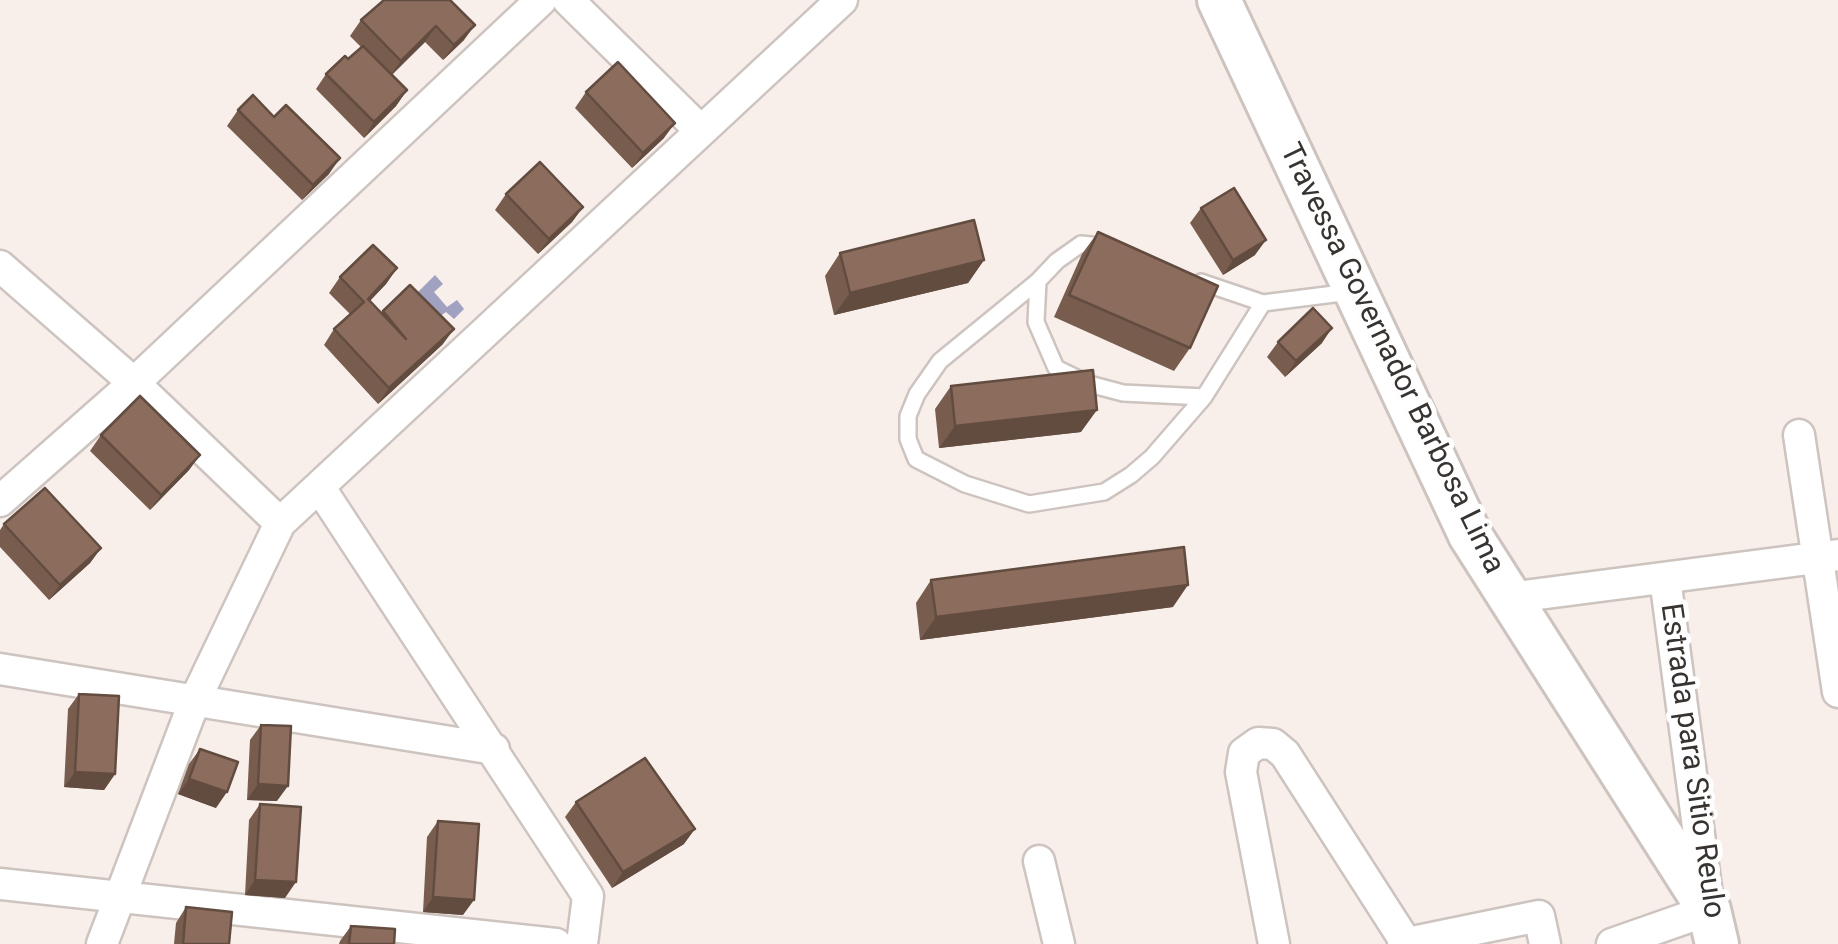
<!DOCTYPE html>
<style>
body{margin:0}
canvas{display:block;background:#f8eeea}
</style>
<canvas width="1838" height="944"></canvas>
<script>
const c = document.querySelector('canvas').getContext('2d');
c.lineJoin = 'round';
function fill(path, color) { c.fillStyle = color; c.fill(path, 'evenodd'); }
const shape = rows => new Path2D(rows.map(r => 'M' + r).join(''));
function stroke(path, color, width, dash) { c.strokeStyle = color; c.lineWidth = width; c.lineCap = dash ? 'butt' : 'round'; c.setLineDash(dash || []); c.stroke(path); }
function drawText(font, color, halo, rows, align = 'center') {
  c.font = font + ' Roboto,sans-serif'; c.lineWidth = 10; c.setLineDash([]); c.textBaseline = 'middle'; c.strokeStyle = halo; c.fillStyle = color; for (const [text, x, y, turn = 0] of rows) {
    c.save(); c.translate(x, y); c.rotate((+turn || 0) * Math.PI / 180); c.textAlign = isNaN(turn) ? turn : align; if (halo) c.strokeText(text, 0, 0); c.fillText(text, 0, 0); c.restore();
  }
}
const water = shape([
 [435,275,443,284,434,292,447,307,457,300,464,309,454,319,446,312,439,317,417,293]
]);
const lane = shape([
 [1110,247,1081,244,1057,261,1038,281,1036,322,1056,368,1089,384,1123,393,1204,397],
 [1038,281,940,361,917,394,908,416,908,439,916,459,965,484,1029,504,1104,492,1131,475,1152,457,1204,397,1263,303,1350,292],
 [1201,282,1263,303]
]);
const street = shape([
 [568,0,701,131],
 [0,266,134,383,280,523],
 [1799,435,1838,692],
 [320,488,588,896,582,944],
 [0,501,134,383,541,0],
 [1508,598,1838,555],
 [0,669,494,749],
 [1039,861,1059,944],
 [0,884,556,944],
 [102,944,195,700,280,523,842,0],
 [1274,944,1241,772,1244,753,1258,743,1273,744,1285,754,1407,944],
 [1403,944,1539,916,1545,944],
 [1612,944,1709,910,1665,578]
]);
const secondary = shape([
 [1219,0,1470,535,1709,910,1717,944]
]);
const wall = shape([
 [384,0,464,40,443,60,425,42,392,75,407,90,396,106,364,138,316,89,326,74,348,59,361,47,350,36,361,20],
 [586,92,664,138,632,168,575,108],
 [238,110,329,174,302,200,227,126],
 [506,194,583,207,572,222,538,254,495,210],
 [1201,208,1255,255,1223,275,1190,223],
 [1098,232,1190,348,1174,371,1054,317,1082,254],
 [840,253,984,260,968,283,834,315,825,276],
 [397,268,386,284,370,301,381,313,410,285,443,344,378,404,324,345,334,329,351,315,329,293,340,277],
 [1278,342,1322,343,1285,377,1267,357],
 [951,386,1081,432,939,448,935,409],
 [101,435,200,455,189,470,150,510,90,451],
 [4,524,101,548,90,563,49,600,0,547,0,530],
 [931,580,1173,607,920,640,916,603],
 [79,694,115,774,104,790,64,787,68,709],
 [261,725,277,801,247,800,250,740],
 [200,749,216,808,178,794,189,764],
 [576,802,684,844,612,888,565,817],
 [260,804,285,898,245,895,249,820],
 [438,821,463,915,423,912,427,837],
 [186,907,229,944,174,944,176,923],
 [351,926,394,944,339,944,340,941]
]);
const shadedWall = shape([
 [475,25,464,40,443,60,454,45],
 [436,26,425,42,390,76,401,61],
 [407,90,396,106,364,138,374,122],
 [675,123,664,138,632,168,643,153],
 [340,158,329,174,302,200,313,185],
 [583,207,572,222,538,254,549,239],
 [1266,240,1255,255,1223,275,1233,260],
 [984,260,968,283,834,315,850,293],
 [397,268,386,284,357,314,368,299],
 [1332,328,1322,343,1285,377,1296,361],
 [454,329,443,344,378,404,389,388],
 [1097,410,1081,432,939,448,955,426],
 [200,455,189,470,150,510,161,495],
 [101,548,90,563,49,600,60,585],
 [1188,585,1173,607,920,640,936,617],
 [75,772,115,774,104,790,64,787],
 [189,779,227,792,216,808,178,794],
 [258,784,288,786,277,801,247,800],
 [695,829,684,844,612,888,623,872],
 [255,880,296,882,285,898,245,895],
 [433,897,474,900,463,915,423,912]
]);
const building = shape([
 [384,0,450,0,475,25,454,45,436,26,401,61,361,20,384,0],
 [363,46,407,90,374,122,326,74,345,56,348,59,363,46],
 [618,62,675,123,643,153,586,92,618,62],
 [253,95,274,117,286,105,340,158,313,185,238,110,253,95],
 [540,162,583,207,549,239,506,194,540,162],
 [1234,188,1266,240,1233,260,1201,208,1234,188],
 [974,220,984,260,850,293,840,253,974,220],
 [1098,232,1218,286,1190,348,1069,295,1098,232],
 [373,245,397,268,368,299,406,339,383,311,410,285,454,329,389,388,334,329,364,302,340,277,373,245],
 [1313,308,1332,328,1296,361,1278,342,1313,308],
 [1093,370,1097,410,955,426,951,386,1093,370],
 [140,396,200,455,161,495,101,435,140,396],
 [45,488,101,548,60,585,4,524,45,488],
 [1184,547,1188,585,936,617,931,580,1184,547],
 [79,694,119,696,115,774,75,772,79,694],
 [261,725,291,726,288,786,258,784,261,725],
 [200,749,238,762,227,792,189,779,200,749],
 [645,758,695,829,623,872,576,802,645,758],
 [260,804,301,807,296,882,255,880,260,804],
 [438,821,479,824,474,900,433,897,438,821],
 [186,907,232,912,229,944,183,944,186,907],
 [351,926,395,929,394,944,349,944,351,926]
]);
const streetNames = [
 ["Travessa Governador Barbosa Lima",1391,359,64],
 ["Estrada para Sitio Reulo",1691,761,82]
];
fill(water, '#a1a1c2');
stroke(lane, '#cdc4bf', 20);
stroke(street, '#cdc4bf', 35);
stroke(secondary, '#cdc4bf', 48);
stroke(lane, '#fff', 15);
stroke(street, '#fff', 30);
stroke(secondary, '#fff', 42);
fill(wall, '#785d4f');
fill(shadedWall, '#624c40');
fill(building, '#8c6c5c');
stroke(building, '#624c40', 2.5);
drawText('30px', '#373331', '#fefefe', streetNames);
</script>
